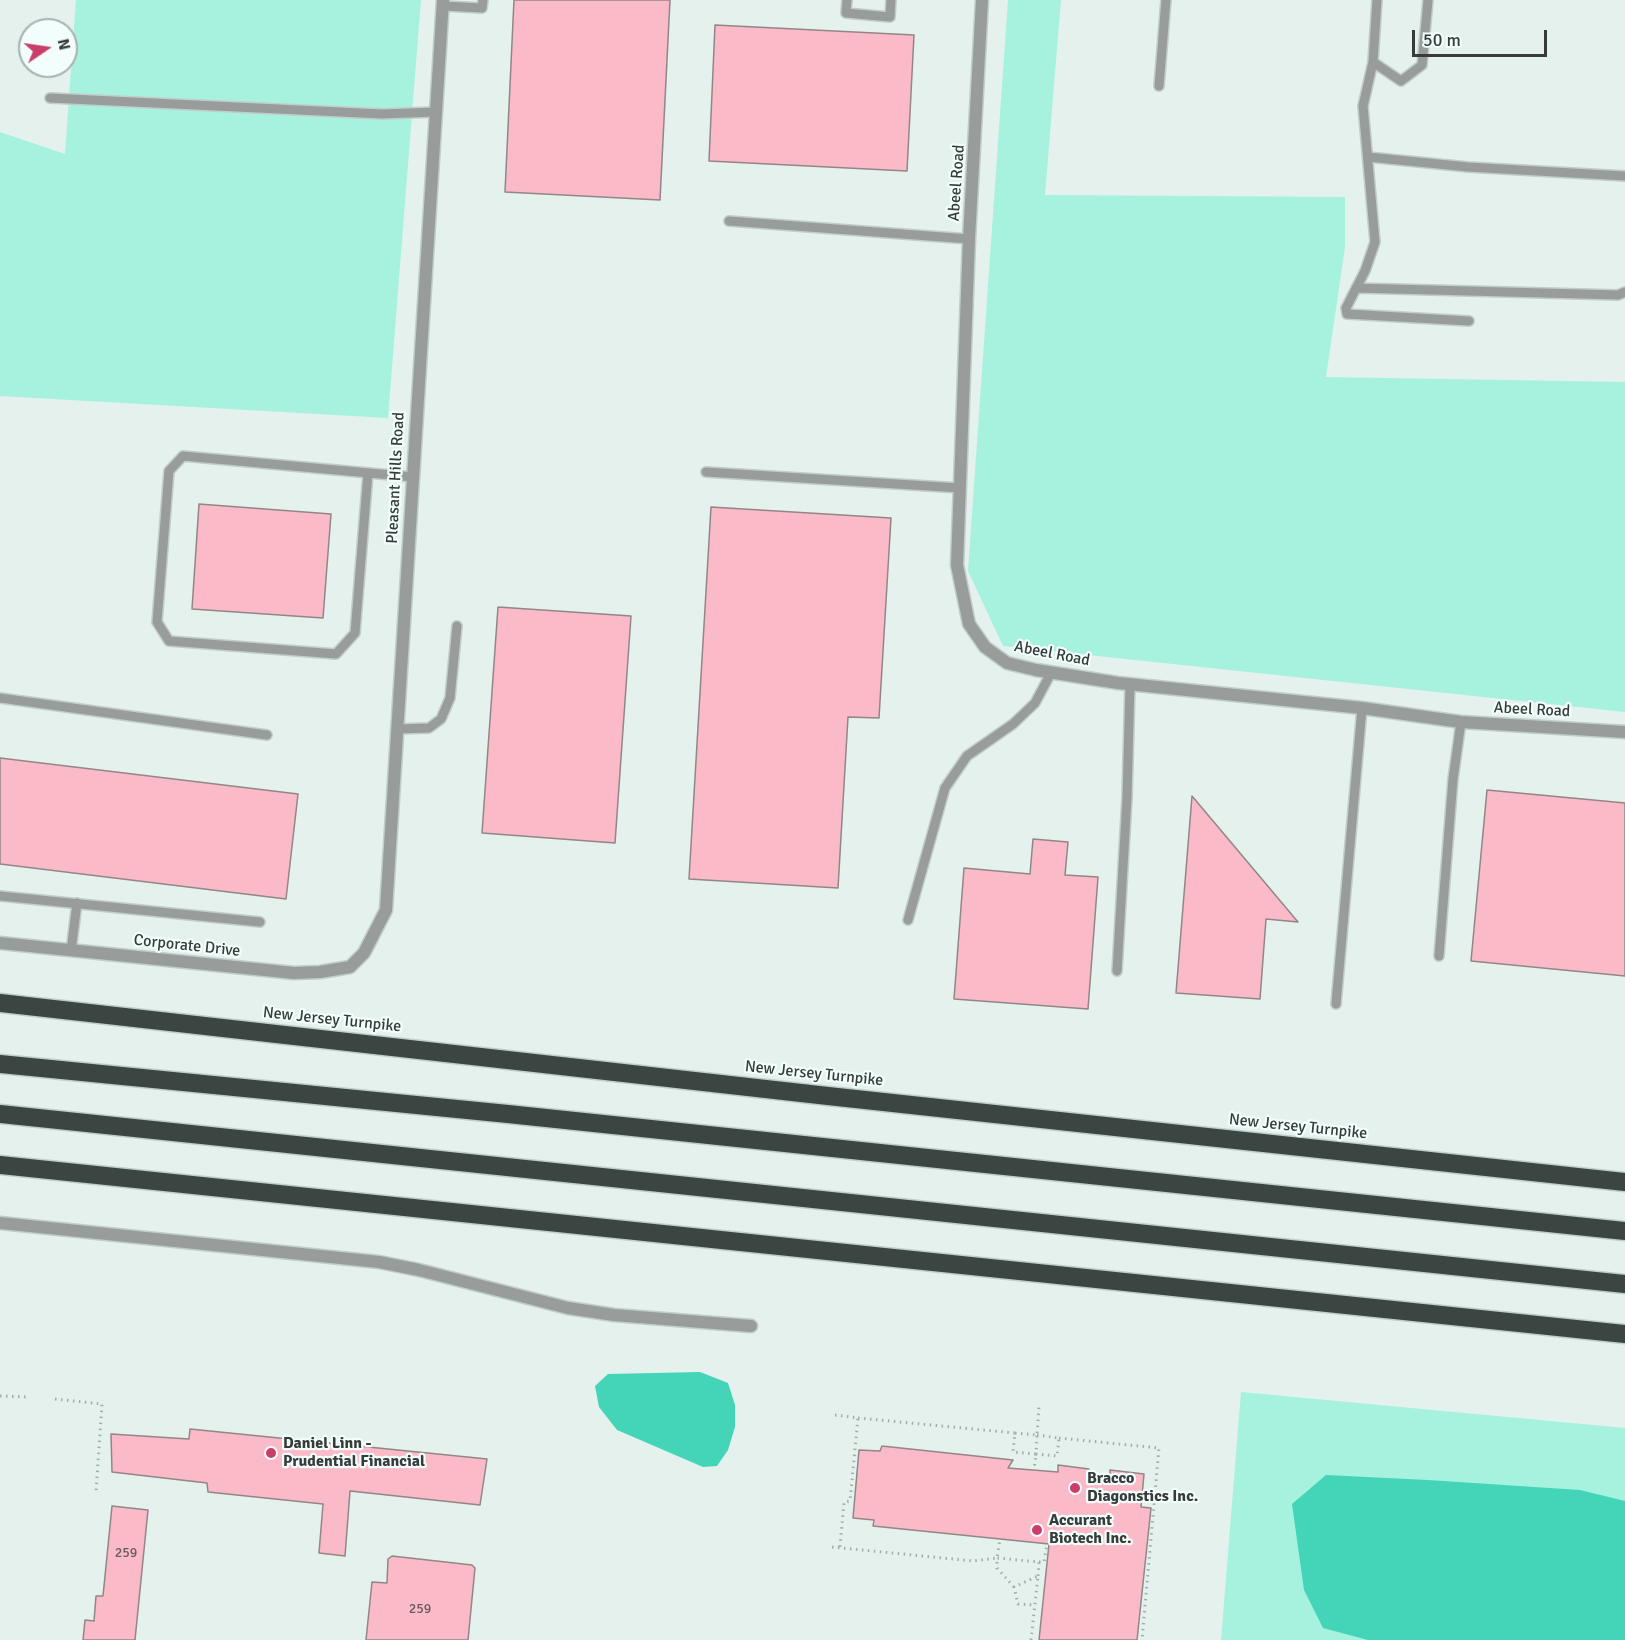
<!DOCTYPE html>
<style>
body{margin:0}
#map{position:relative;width:1625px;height:1640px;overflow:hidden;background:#e4f1ed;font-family:Signika,sans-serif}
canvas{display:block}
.north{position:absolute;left:18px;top:18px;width:60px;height:60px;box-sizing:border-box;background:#f1fefb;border:2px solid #a7b0ae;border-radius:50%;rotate:77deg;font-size:16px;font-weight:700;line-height:24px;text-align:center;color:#373c3a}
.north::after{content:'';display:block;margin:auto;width:21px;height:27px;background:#cb3e6a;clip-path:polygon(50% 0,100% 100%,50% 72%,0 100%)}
.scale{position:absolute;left:1412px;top:30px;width:135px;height:27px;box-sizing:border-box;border:3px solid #373c3a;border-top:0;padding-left:8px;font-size:18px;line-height:21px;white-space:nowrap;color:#373c3a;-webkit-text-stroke:4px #f1fefb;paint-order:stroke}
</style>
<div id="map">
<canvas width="1625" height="1640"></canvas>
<div class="north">N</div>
<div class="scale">50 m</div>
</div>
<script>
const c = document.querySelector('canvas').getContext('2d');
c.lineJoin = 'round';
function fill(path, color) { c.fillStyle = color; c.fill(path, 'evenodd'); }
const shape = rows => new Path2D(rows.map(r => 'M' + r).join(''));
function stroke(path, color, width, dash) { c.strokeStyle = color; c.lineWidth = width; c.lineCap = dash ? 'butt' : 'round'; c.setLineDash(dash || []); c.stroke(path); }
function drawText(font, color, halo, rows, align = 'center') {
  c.font = font + ' Signika,sans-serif'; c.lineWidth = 4.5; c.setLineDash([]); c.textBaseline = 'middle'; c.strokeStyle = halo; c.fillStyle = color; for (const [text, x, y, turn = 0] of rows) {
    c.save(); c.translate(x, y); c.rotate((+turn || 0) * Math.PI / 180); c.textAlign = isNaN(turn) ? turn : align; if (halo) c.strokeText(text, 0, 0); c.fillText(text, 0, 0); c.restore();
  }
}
const green = shape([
 [76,0,421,0,388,418,0,396,0,132,65,154],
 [1008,0,1061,0,1045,195,1345,197,1345,247,1326,377,1625,382,1625,712,1003,646,968,571],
 [1241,1392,1625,1428,1625,1640,1221,1640]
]);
const water = shape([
 [700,1372,728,1383,735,1405,735,1427,728,1450,717,1466,703,1467,617,1430,599,1407,595,1386,608,1374],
 [1326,1475,1428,1480,1580,1490,1625,1501,1625,1640,1368,1640,1323,1628,1304,1590,1292,1504]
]);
const building = shape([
 [514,0,670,0,660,200,505,192,514,0],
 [715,25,914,35,907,171,709,161,715,25],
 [199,504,331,514,323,618,192,609,199,504],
 [711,507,891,518,879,718,848,717,838,888,689,879,711,507],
 [498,607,631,616,615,843,482,833,498,607],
 [0,758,298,794,286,899,0,864,0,758],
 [1487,790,1625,803,1625,976,1471,961,1487,790],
 [1192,796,1298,922,1266,919,1260,999,1176,993,1192,796],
 [1033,839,1068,842,1065,875,1098,877,1088,1009,954,999,964,868,1030,874,1033,839],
 [190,1429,487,1459,480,1505,350,1491,345,1556,319,1553,323,1504,208,1492,207,1483,112,1472,111,1434,189,1439,190,1429],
 [882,1446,1013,1460,1008,1468,1058,1472,1058,1465,1089,1469,1090,1475,1110,1477,1110,1470,1144,1474,1141,1507,1151,1508,1137,1640,1039,1640,1049,1544,873,1526,874,1520,853,1518,859,1450,880,1451,882,1446],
 [112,1506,148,1510,135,1640,83,1640,85,1620,94,1621,96,1596,103,1596,112,1506],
 [392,1556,472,1565,475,1568,468,1640,366,1640,372,1582,387,1583,388,1559,392,1556]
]);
const path = shape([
 [0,1396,29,1397],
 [55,1399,102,1404,96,1492],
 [835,1415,858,1418,850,1501,844,1502,840,1547],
 [858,1418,1015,1433,1013,1452,1036,1454,1034,1470],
 [1015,1433,1037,1435,1039,1406],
 [1037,1435,1059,1438,1057,1456,1036,1454,1037,1435],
 [1059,1438,1159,1448,1142,1640],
 [832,1547,973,1561,997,1558,1000,1539],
 [1039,1562,1044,1562,1047,1544],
 [1014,1587,997,1568,997,1558,1039,1562,1038,1576],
 [1031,1640,1038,1576,1014,1587,1018,1604,1034,1605]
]);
const lane = shape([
 [847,0,846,13,890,17,891,0],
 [1377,0,1373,62,1401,81,1422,65,1428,0],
 [443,6,482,8,483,0],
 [1373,62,1363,106,1375,242,1365,271,1346,308,1347,314,1469,321],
 [1159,86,1166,0],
 [50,98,382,114,436,112],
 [1368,157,1468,167,1625,176],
 [729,221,969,239],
 [1356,288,1618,295,1625,292],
 [706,472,960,488],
 [368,473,355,633,336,654,169,641,157,622,169,471,183,456,413,477],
 [0,698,267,735],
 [397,729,429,728,441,719,450,698,457,626],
 [0,896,260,922],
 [908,920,945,788,967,756,1013,724,1035,703,1051,673],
 [71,951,77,903],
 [1439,956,1453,779,1461,722],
 [1117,971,1127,798,1130,684],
 [1336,1004,1362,708]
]);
const street = shape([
 [982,0,969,239,957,565,969,624,985,647,1007,663,1036,670,1118,683,1362,708,1461,722,1625,732],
 [0,943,294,973,320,972,350,967,364,953,386,910,443,0],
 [0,1223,379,1262,419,1270,568,1308,614,1315,751,1326]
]);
const highway = shape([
 [0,1003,828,1096,1625,1182],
 [0,1064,508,1114,1625,1231],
 [0,1114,1625,1284],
 [0,1165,1625,1334]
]);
const markers = [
 [271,1453,6,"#cb3e6a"],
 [1075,1488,6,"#cb3e6a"],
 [1037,1530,6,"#cb3e6a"]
];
const numberNames = [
 ["259",126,1553],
 ["259",420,1609]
];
const streetNames = [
 ["Abeel Road",957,183,-86],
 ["Pleasant Hills Road",396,478,-87],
 ["Abeel Road",1052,654,11],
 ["Abeel Road",1532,710,3],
 ["Corporate Drive",187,946,6],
 ["New Jersey Turnpike",332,1020,6],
 ["New Jersey Turnpike",814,1074,6],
 ["New Jersey Turnpike",1298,1127,6]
];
const poiNames = [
 ["Daniel Linn -",283,1444],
 ["Prudential Financial",283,1462],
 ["Bracco",1087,1479],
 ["Diagonstics Inc.",1087,1497],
 ["Accurant",1049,1521],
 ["Biotech Inc.",1049,1539]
];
fill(green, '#a6f2df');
fill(water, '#44d5b9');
fill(building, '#fbbac7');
stroke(building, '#928688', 1.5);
stroke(lane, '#c1cdc9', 12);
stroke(street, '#c1cdc9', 15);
stroke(highway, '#c1cdc9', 21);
stroke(path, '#a3adaa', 3, [1.5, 4.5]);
stroke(lane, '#989d9c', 9);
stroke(street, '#989d9c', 12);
stroke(highway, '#3b4542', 18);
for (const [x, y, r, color] of markers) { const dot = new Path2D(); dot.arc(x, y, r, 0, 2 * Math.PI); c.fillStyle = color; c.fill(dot); stroke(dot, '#f1fefb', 2); }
drawText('14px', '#685c5d', null, numberNames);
drawText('16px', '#373c3a', '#f1fefb', streetNames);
drawText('bold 16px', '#373c3a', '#f1fefb', poiNames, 'left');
</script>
